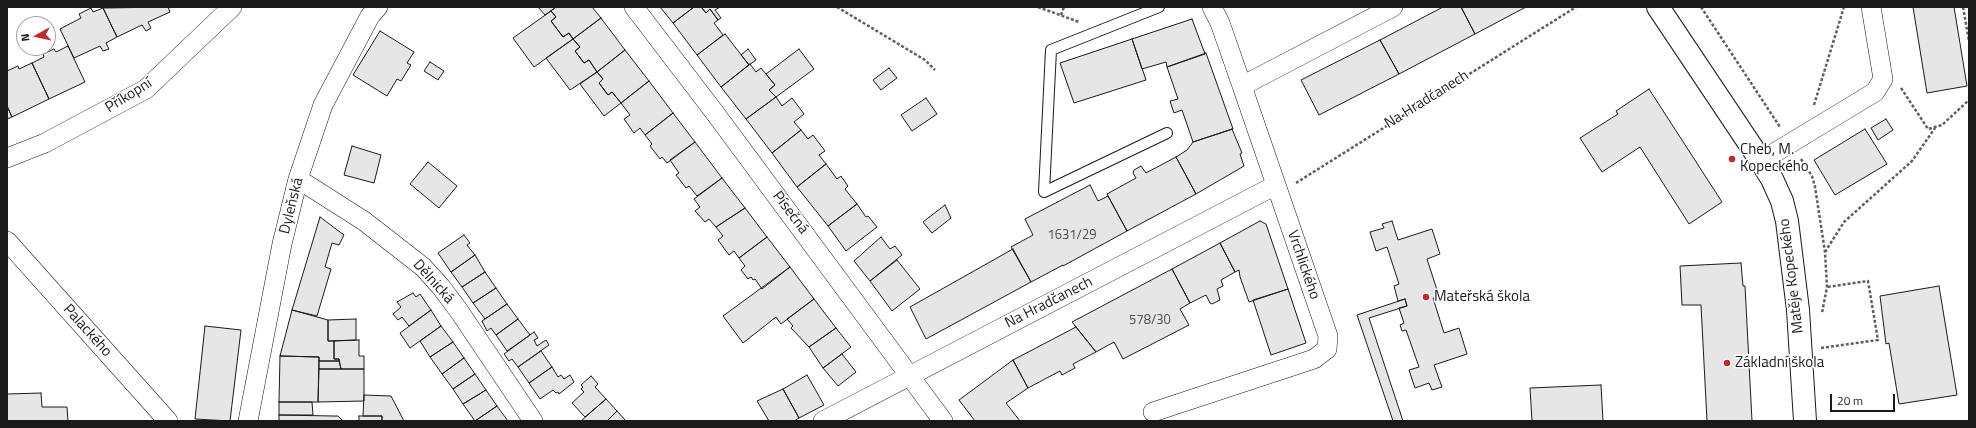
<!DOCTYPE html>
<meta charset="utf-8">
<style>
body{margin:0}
#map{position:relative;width:1976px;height:428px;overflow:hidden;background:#fff;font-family:"Titillium Web",sans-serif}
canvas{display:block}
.frame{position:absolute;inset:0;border:8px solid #1a1a1a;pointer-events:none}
.north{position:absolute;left:16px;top:16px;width:40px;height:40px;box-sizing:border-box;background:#fff;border:1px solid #a3a3a3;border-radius:50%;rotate:262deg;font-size:11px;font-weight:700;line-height:16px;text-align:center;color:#1a1a1a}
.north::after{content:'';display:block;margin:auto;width:14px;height:18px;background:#c62828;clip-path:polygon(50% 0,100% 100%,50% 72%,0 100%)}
.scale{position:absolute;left:1830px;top:394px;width:65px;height:18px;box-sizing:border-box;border:2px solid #1a1a1a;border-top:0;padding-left:5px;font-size:12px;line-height:14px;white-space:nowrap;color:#1a1a1a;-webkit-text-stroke:3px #fff;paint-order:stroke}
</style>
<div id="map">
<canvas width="1976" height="428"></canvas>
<div class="frame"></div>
<div class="north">N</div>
<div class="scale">20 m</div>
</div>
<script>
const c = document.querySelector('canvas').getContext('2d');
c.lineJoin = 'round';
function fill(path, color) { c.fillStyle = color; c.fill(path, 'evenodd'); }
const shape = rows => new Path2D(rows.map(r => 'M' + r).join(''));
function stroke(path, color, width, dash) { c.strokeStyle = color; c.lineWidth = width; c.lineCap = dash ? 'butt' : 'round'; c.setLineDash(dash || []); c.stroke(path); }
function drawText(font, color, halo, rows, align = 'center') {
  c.font = font + ' "Titillium Web",sans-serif'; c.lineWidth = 3; c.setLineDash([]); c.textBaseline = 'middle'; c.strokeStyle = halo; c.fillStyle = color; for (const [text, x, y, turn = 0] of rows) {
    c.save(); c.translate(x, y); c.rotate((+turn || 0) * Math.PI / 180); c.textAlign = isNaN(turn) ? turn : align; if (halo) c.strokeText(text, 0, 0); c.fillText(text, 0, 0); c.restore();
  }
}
const building = shape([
 [168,7,170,12,148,22,151,28,146,31,142,25,117,37,103,8,168,7],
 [538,7,556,7,545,15,538,7],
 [556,7,592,7,601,18,573,39,569,33,563,37,551,21,556,17,551,11,556,7],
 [660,7,694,7,673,23,660,7],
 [694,7,701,7,706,13,710,9,718,20,714,23,723,35,697,55,673,23,694,7],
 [701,7,720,7,715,10,721,18,718,20,710,9,706,13,701,7],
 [1443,7,1461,7,1475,34,1399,74,1380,40,1443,7],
 [1461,7,1526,7,1475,34,1461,7],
 [1913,7,1954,7,1967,86,1927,93,1913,7],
 [91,8,93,12,103,8,117,37,106,43,109,49,103,51,100,46,74,58,60,29,81,18,79,14,91,8],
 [551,11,556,17,551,21,563,37,569,33,573,39,534,67,513,38,551,11],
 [601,18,625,50,597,72,589,60,584,63,575,51,580,47,573,39,601,18],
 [1192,19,1205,54,1167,67,1166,62,1142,69,1132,39,1192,19],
 [380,31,414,52,407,63,411,65,401,81,397,79,387,96,353,75,380,31],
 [725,34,749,65,721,87,697,55,725,34],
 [573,39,580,47,575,51,584,63,589,60,597,72,570,90,546,58,573,39],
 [1132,39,1146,80,1074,103,1060,63,1132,39],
 [1380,40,1399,74,1319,115,1301,80,1380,40],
 [68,46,85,82,49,99,32,63,44,57,43,54,54,49,56,52,68,46],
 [748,49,756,60,749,65,741,55,748,49],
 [799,49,814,69,776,97,769,90,775,85,766,74,799,49],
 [625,50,649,81,621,103,612,92,608,95,599,83,603,79,597,72,625,50],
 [1206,53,1233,129,1193,142,1182,110,1174,113,1170,101,1178,99,1167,67,1206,53],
 [430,62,444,71,438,80,424,71,430,62],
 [32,63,49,99,12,117,7,106,7,71,18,66,19,69,32,63],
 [750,64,756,72,761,68,766,74,775,85,769,90,776,97,746,119,721,87,750,64],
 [889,68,897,78,881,90,873,80,889,68],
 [597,72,603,79,599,83,608,95,612,92,621,103,604,116,580,84,597,72],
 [649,81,673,113,645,135,640,128,634,133,624,119,630,115,621,103,649,81],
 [1649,89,1722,202,1689,224,1640,147,1602,172,1580,138,1618,114,1616,111,1649,89],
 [776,97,782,106,792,98,804,114,794,122,801,130,772,153,746,119,776,97],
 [926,98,937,114,912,131,901,115,926,98],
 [7,106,12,117,7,119,7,106],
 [673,113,695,142,667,163,662,157,660,159,650,146,652,144,645,135,673,113],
 [1886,119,1893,130,1878,140,1871,128,1886,119],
 [1232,129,1242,153,1240,154,1244,166,1196,194,1176,157,1187,150,1193,142,1232,129],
 [1865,129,1887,164,1835,195,1814,160,1865,129],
 [801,130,808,139,813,135,825,151,819,155,826,164,797,187,772,153,801,130],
 [695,142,722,178,697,196,689,186,686,188,676,175,679,173,670,160,695,142],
 [352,146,381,155,374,183,344,175,352,146],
 [1176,157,1196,194,1127,231,1107,194,1136,178,1133,173,1134,170,1141,166,1146,173,1176,157],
 [428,162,457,186,439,208,410,184,428,162],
 [826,164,837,179,841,176,848,186,845,189,857,204,828,226,797,187,826,164],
 [722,178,745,208,716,227,709,219,705,222,695,211,700,207,694,199,722,178],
 [1090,185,1098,201,1108,196,1127,231,1063,266,1063,265,1031,282,1011,247,1033,235,1025,219,1090,185],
 [857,204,866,217,868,216,877,227,846,251,828,226,857,204],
 [945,205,951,218,932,233,923,222,945,205],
 [745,208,767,237,739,258,734,251,729,255,718,240,723,236,716,227,745,208],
 [320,217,344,235,339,245,332,243,325,267,331,269,317,316,292,310,320,217],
 [1260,221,1266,224,1288,289,1249,302,1240,277,1239,270,1235,272,1220,243,1260,221],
 [1392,221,1398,240,1432,229,1440,254,1427,259,1439,296,1433,298,1444,333,1459,328,1467,354,1434,365,1442,387,1432,390,1429,383,1415,388,1409,370,1419,367,1406,330,1402,331,1400,325,1404,323,1399,308,1407,306,1405,299,1398,301,1394,286,1399,284,1387,247,1376,251,1370,232,1384,228,1382,224,1392,221],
 [464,235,470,243,467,245,475,255,451,272,438,253,464,235],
 [767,237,790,267,762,289,755,279,753,280,751,277,748,279,741,270,745,266,739,258,767,237],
 [881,237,890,249,895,246,902,255,870,281,854,261,881,237],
 [1220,243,1235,272,1221,280,1223,286,1217,289,1220,300,1212,304,1210,303,1206,295,1190,303,1172,269,1220,243],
 [1013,249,1031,282,926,339,910,307,1013,249],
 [475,255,485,272,462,287,451,272,475,255],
 [897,260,920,289,892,311,870,281,897,260],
 [1741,263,1743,286,1745,286,1752,421,1707,421,1701,305,1682,305,1680,266,1741,263],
 [790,267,814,299,781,324,776,317,743,343,723,316,790,267],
 [1172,269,1190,303,1180,309,1189,325,1123,359,1114,342,1096,352,1072,322,1172,269],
 [485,272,496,288,473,303,462,287,485,272],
 [1939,286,1957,395,1899,404,1889,343,1886,344,1880,296,1939,286],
 [496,288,507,304,485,319,473,303,496,288],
 [1288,289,1306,343,1271,355,1253,300,1288,289],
 [413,293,416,297,420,294,431,310,409,326,402,317,398,320,393,314,401,307,397,302,413,293],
 [814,299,836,328,809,347,791,328,793,326,787,319,814,299],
 [1405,299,1407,306,1369,318,1403,421,1393,421,1357,315,1405,299],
 [507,304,518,319,496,335,491,328,487,331,482,321,507,304],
 [292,310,328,320,328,341,334,341,334,359,339,359,339,361,319,361,319,357,280,356,292,310],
 [431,310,441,326,410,348,400,333,431,310],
 [356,319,356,340,328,341,328,320,356,319],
 [518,319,530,335,507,351,496,335,518,319],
 [205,326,241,330,230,421,195,419,205,326],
 [441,326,453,342,430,357,420,341,441,326],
 [1076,327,1096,352,1073,364,1075,368,1062,375,1060,371,1028,388,1013,360,1076,327],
 [836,328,851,347,823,368,809,347,836,328],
 [534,332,538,338,534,340,537,346,546,340,549,345,518,367,512,359,509,361,504,354,534,332],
 [359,340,359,356,364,356,364,369,341,369,339,359,334,359,334,341,359,340],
 [453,342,464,358,442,374,430,357,453,342],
 [541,351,552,367,529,383,518,367,541,351],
 [842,354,856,372,838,386,823,368,842,354],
 [280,356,319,357,318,402,279,402,280,356],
 [464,358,475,374,453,389,442,374,464,358],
 [1013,360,1028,388,1006,403,1020,421,975,421,959,400,1013,360],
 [319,361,339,361,341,369,319,369,319,361],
 [552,367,558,377,561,375,564,379,570,375,574,382,559,394,558,392,556,393,553,390,540,399,529,383,552,367],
 [319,369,364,369,364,401,318,402,319,369],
 [475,374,486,390,463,404,453,389,475,374],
 [807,375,824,405,799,418,783,389,807,375],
 [591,376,598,384,595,387,606,399,585,417,572,403,584,392,581,389,583,387,581,385,591,376],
 [1601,385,1603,421,1532,421,1530,388,1601,385],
 [783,389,799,418,794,421,769,421,757,401,783,389],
 [486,390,497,406,475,421,463,404,486,390],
 [41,393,42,407,67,407,68,421,7,421,7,394,41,393],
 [364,395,391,396,404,421,382,421,382,416,363,416,364,395],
 [606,399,617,411,607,421,581,421,606,399],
 [279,402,312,402,313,415,279,415,279,402],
 [497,406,508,421,475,421,497,406],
 [617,411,626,421,607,421,617,411],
 [279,415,333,416,338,416,343,421,279,421,279,415],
 [359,416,382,416,382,421,359,421,359,416]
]);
const path = shape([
 [837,7,925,60,935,70],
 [1038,7,1079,22],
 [1701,7,1780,127],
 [1963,7,1969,41],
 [1061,15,1064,7],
 [1901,88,1928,129,1942,125,1969,100],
 [1814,105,1844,7],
 [1801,159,1812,176,1815,187,1825,252,1827,287,1822,313],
 [1296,183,1576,7],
 [1825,252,1844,222,1912,161,1935,128],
 [1821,348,1878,340,1868,281,1827,287]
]);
const service = shape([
 [1159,7,1051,50,1044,192,1167,133]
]);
const minor = shape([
 [634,7,715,113,943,421],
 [1242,86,1393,7],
 [7,158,45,143,146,89,232,7],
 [1761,161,1875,92,1883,79,1871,7],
 [298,179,364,221,423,267,441,287,459,311,533,421],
 [7,241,168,421],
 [1153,412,1314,359,1327,349,1328,336,1242,86,1220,23,1212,7],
 [248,421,282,244,298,179,323,105,370,16,378,7],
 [823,421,1276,185]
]);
const tertiary = shape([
 [1658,7,1757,155,1772,179,1782,201,1787,221,1798,310,1805,421]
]);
const markers = [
 [1732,159,4,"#c62828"],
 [1426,297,4,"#c62828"],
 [1727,363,4,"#c62828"]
];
const numberNames = [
 ["1631/29",1072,236],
 ["578/30",1150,321]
];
const streetNames = [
 ["Příkopní",129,96,-32],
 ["Na Hradčanech",1427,100,-32],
 ["Dyleňská",292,206,-76],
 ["Písečná",790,213,53],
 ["Vrchlického",1303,265,71],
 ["Matěje Kopeckého",1792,276,-97],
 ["Dělnická",433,282,48],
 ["Na Hradčanech",1049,303,-27],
 ["Palackého",87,331,48]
];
const poiNames = [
 ["Cheb, M.",1740,150],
 ["Kopeckého",1740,167],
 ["Mateřská škola",1434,297],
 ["Základní škola",1735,363]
];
fill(building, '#e6e6e6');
stroke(building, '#1a1a1a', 1);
stroke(service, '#1a1a1a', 12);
stroke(minor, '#1a1a1a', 20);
stroke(tertiary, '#1a1a1a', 24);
stroke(path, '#5f5f5f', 2.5, [3, 2]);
stroke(service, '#fff', 10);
stroke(minor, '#fff', 19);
stroke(tertiary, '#fff', 22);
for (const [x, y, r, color] of markers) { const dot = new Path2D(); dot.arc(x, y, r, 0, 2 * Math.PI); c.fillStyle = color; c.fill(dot); stroke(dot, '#fff', 1.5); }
drawText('13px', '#4d4d4d', null, numberNames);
drawText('15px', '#1a1a1a', '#fff', streetNames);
drawText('15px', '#1a1a1a', '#fff', poiNames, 'left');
</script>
